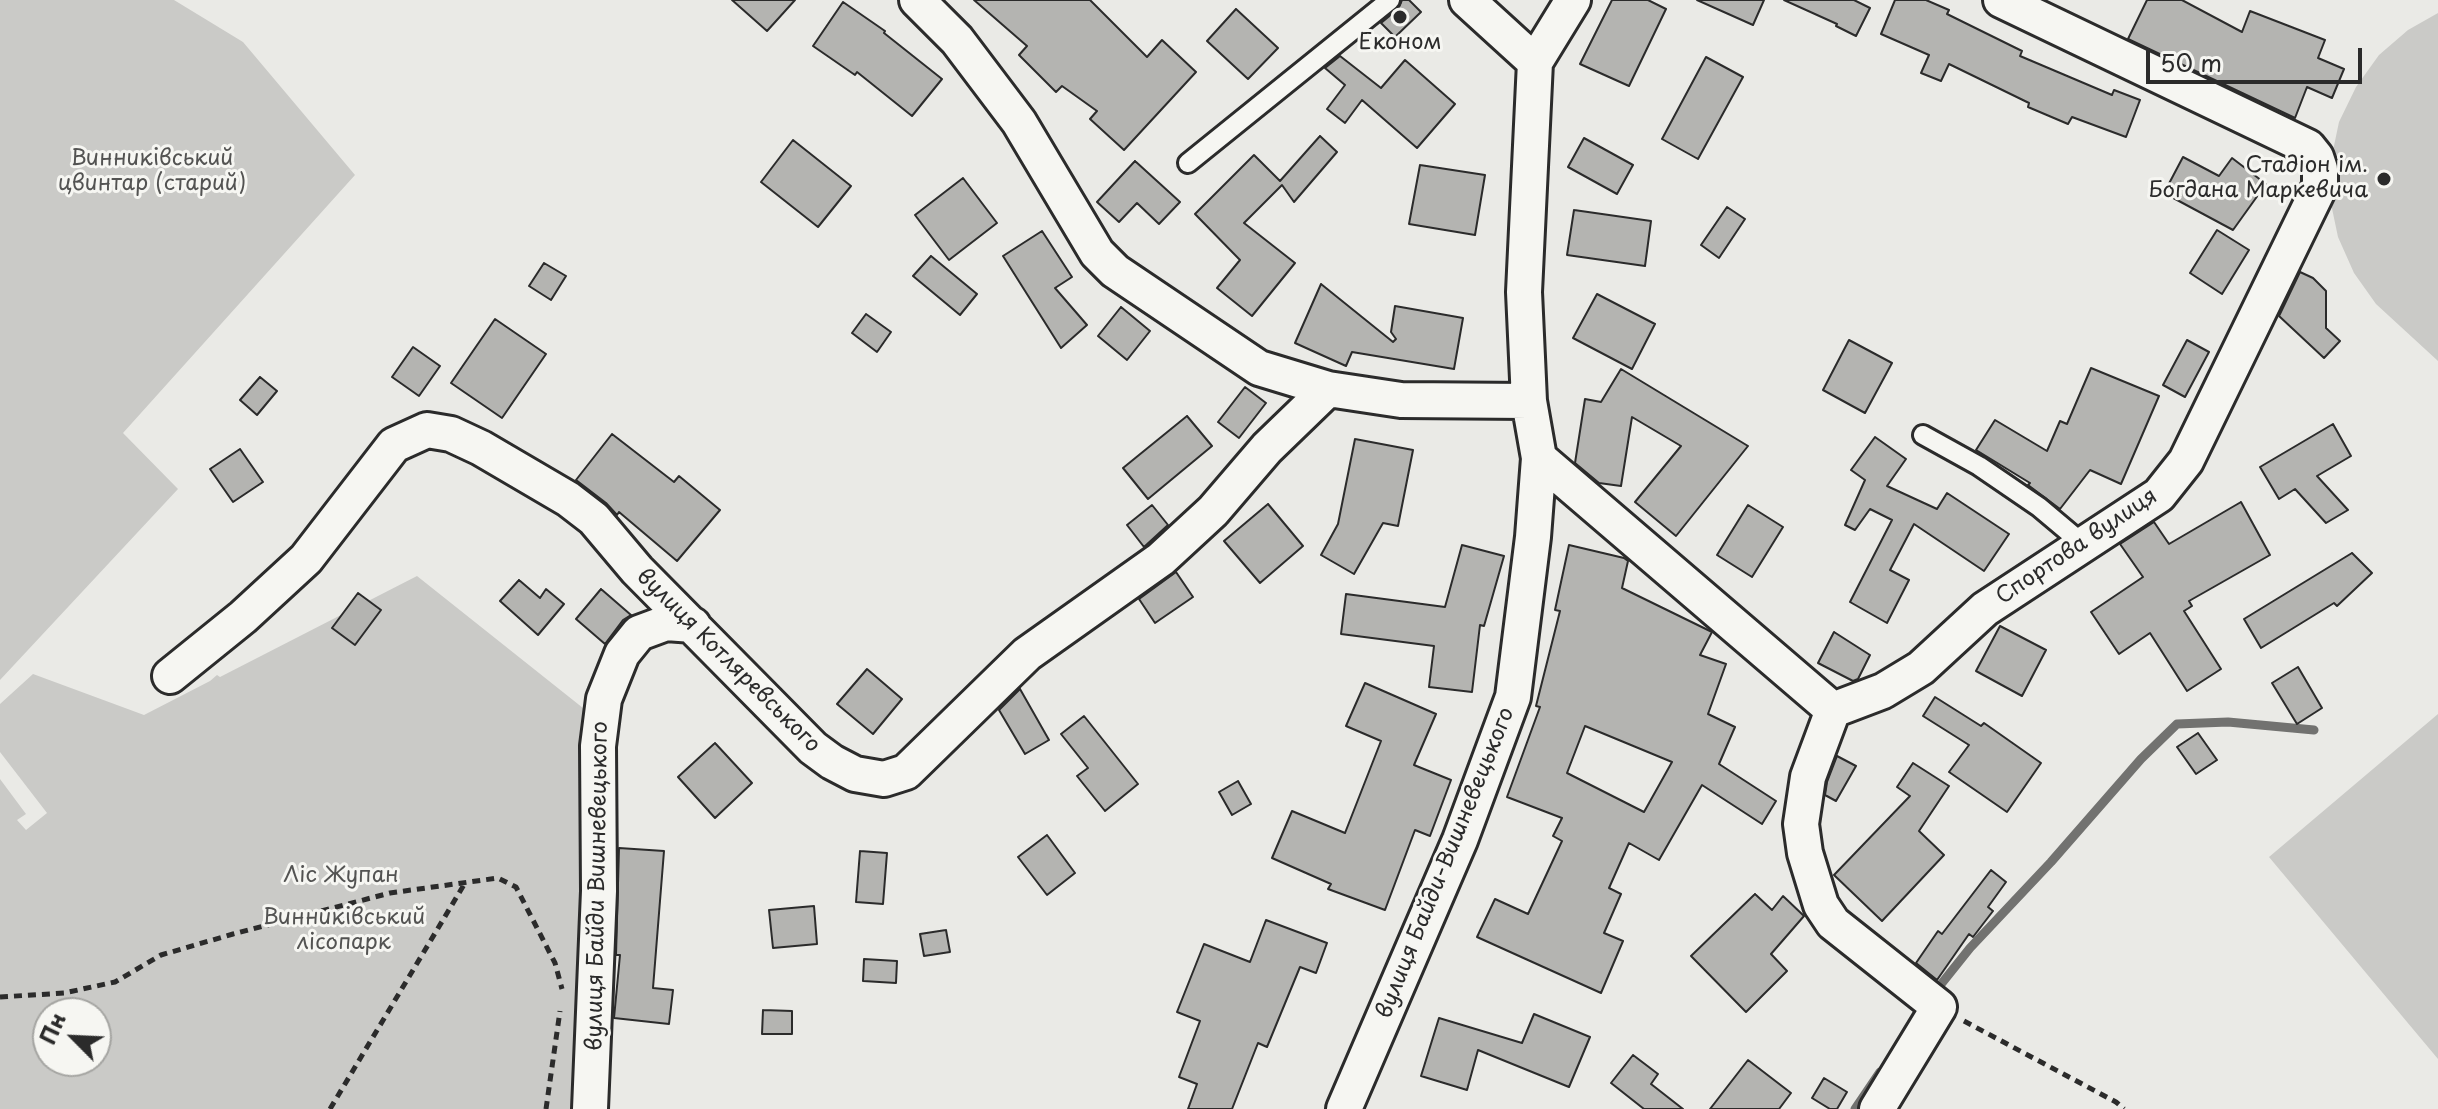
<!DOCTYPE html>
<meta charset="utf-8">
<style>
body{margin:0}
#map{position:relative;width:2438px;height:1109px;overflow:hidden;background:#eaeae6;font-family:"Playpen Sans",sans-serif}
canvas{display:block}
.north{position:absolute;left:32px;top:997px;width:80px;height:80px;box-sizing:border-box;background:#f6f6f2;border:2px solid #a5a5a2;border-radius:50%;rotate:294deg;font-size:22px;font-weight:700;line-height:32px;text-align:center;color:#2b2b2b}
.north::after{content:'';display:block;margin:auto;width:28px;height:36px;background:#2b2b2b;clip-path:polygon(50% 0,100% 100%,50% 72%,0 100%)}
.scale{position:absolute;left:2146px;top:48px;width:216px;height:36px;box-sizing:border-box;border:4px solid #2b2b2b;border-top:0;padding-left:10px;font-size:24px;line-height:28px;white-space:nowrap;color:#2b2b2b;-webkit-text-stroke:6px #f6f6f2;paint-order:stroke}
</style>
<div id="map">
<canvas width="2438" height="1109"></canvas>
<div class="north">Пн</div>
<div class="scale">50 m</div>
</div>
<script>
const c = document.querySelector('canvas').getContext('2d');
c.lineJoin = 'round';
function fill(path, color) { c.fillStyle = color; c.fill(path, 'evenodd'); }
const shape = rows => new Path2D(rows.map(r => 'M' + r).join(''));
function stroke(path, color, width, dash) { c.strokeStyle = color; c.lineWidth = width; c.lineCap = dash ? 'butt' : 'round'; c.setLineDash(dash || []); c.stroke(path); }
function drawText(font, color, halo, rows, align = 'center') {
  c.font = font + ' "Playpen Sans",sans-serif'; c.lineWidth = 6; c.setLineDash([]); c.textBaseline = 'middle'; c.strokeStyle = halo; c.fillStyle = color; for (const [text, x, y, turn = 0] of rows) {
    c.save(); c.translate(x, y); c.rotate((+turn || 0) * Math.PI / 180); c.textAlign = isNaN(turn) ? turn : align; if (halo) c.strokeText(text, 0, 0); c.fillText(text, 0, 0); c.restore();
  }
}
const green = shape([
 [0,0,174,0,243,42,355,175,123,433,178,489,0,680],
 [2438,13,2438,361,2376,304,2354,273,2338,237,2330,199,2331,160,2339,122,2356,87,2379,55,2408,30],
 [417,576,588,712,581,808,584,809,577,1109,0,1109,0,779,26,814,17,820,26,830,47,813,0,752,0,704,33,674,144,715,210,681,217,675,220,677],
 [48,1013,96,1013,96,1061,48,1061],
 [2438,714,2438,1059,2269,857]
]);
const stream = shape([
 [1934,993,1970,948,2051,862,2141,759,2177,724,2228,722,2314,730],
 [1855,1109,1880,1072]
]);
const building = shape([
 [732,0,795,0,767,31,732,0],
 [974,0,1090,0,1147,57,1162,40,1196,72,1124,150,1090,119,1097,111,1062,86,1056,92,1019,55,1027,46,974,0],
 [1402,0,1409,0,1421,12,1395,37,1381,23,1398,9,1402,0],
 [1612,0,1648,0,1666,9,1629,86,1580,64,1612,0],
 [1697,0,1764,0,1753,25,1697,0],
 [1784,0,1854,0,1870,8,1856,36,1836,26,1837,24,1784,0],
 [1895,0,1926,0,1949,10,1947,14,2022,51,2020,56,2112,95,2114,90,2140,100,2126,137,2072,117,2068,124,2028,107,2029,103,1949,64,1941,81,1921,73,1929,55,1881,34,1895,0],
 [2147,0,2182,0,2242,32,2250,11,2325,40,2318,58,2344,69,2332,98,2307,87,2295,118,2128,39,2147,0],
 [843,2,885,31,884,33,942,79,912,116,857,72,855,75,813,46,843,2],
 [1236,9,1278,48,1248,79,1207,41,1236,9],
 [1340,56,1381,88,1405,60,1455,104,1417,148,1362,100,1345,123,1327,109,1345,85,1325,68,1340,56],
 [1706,57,1743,77,1698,159,1662,139,1706,57],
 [1320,136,1337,152,1294,202,1282,185,1244,223,1295,263,1252,316,1217,288,1240,260,1195,214,1254,155,1280,181,1320,136],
 [1584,138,1633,165,1617,194,1568,167,1584,138],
 [793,140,851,186,818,227,761,182,793,140],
 [2183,157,2219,176,2232,158,2266,184,2233,230,2164,193,2183,157],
 [1135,161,1180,202,1159,224,1137,203,1119,222,1097,202,1135,161],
 [1420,165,1485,175,1475,235,1409,224,1420,165],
 [963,178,997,223,949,260,915,215,963,178],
 [1727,207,1745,219,1719,258,1701,245,1727,207],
 [1574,210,1651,221,1645,266,1567,255,1574,210],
 [2217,230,2249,250,2222,294,2190,273,2217,230],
 [1042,231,1072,277,1055,288,1087,325,1061,348,1003,256,1042,231],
 [931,256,977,294,960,315,913,276,931,256],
 [544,263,566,276,551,300,529,286,544,263],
 [2300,272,2313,278,2326,291,2326,328,2340,341,2324,358,2279,316,2300,272],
 [1321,284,1393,342,1396,339,1391,332,1395,306,1463,318,1454,369,1352,352,1346,366,1295,343,1321,284],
 [1597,294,1655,324,1632,369,1573,338,1597,294],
 [1121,307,1150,331,1127,360,1098,336,1121,307],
 [866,314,891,332,877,352,852,333,866,314],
 [495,319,546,354,502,418,451,383,495,319],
 [1849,340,1892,363,1865,413,1823,390,1849,340],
 [2187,340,2209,352,2185,397,2163,385,2187,340],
 [413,347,440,366,419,396,392,377,413,347],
 [2091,368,2159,396,2121,484,2090,470,2060,509,2028,485,2030,483,1976,450,1995,420,2047,451,2060,421,2067,424,2091,368],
 [1621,369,1748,446,1676,536,1635,502,1681,446,1632,417,1621,486,1599,483,1575,463,1585,399,1601,402,1621,369],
 [260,377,277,391,257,415,240,400,260,377],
 [1245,387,1266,403,1239,438,1218,422,1245,387],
 [1187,416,1212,446,1148,499,1123,468,1187,416],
 [2333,424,2351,456,2317,476,2348,510,2326,523,2295,489,2279,499,2260,467,2333,424],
 [612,434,674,482,679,476,720,510,677,561,619,512,617,515,606,503,576,480,612,434],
 [1875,437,1906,459,1887,486,1937,509,1947,493,2009,534,1984,571,1914,524,1890,570,1909,580,1887,623,1850,602,1892,520,1870,509,1855,530,1845,525,1865,480,1851,470,1875,437],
 [1355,439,1413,450,1398,526,1383,523,1354,574,1321,555,1338,524,1355,439],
 [240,449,263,482,233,502,210,469,240,449],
 [2241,502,2270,555,2189,601,2192,606,2184,611,2221,669,2187,691,2150,633,2119,654,2091,612,2143,577,2120,544,2154,522,2169,544,2241,502],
 [1268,504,1303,546,1260,583,1224,541,1268,504],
 [1152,505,1168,525,1144,547,1127,525,1152,505],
 [1748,505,1783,527,1752,577,1717,555,1748,505],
 [1462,545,1504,556,1484,626,1480,625,1472,692,1429,687,1434,646,1341,634,1346,594,1445,607,1462,545],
 [1569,545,1624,558,1628,561,1622,588,1712,632,1700,655,1726,664,1708,714,1735,727,1719,764,1776,801,1762,824,1702,785,1659,860,1629,843,1609,888,1621,894,1604,933,1623,941,1601,993,1477,937,1495,899,1528,914,1562,841,1553,836,1562,818,1507,797,1540,707,1536,706,1560,611,1555,610,1569,545],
 [1585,726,1672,762,1644,812,1567,773,1585,726],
 [2352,553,2372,573,2337,606,2334,603,2261,648,2244,619,2352,553],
 [1176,572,1193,597,1155,623,1139,599,1176,572],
 [519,580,540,598,546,589,564,604,538,635,500,601,519,580],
 [601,589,631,615,623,620,605,644,576,619,601,589],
 [358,593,381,610,355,645,332,628,358,593],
 [2000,626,2046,650,2022,696,1976,671,2000,626],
 [1834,632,1870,655,1858,679,1853,681,1818,663,1834,632],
 [2298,667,2322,708,2297,724,2272,683,2298,667],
 [867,669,902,699,873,734,837,704,867,669],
 [1365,683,1436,714,1414,765,1451,780,1430,836,1415,830,1385,910,1328,889,1331,884,1272,858,1292,811,1345,833,1381,741,1346,726,1365,683],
 [1020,689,1049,740,1025,754,999,710,1020,689],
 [1935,697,1981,726,1984,723,2041,763,2007,812,1949,772,1969,745,1923,716,1935,697],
 [1084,716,1138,784,1105,811,1077,776,1088,768,1061,734,1084,716],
 [2198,733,2217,760,2196,774,2177,747,2198,733],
 [715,743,752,783,715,818,678,777,715,743],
 [1837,756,1856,766,1836,801,1825,795,1827,782,1837,756],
 [1913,763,1949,786,1919,831,1944,855,1882,921,1834,875,1910,796,1897,787,1913,763],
 [1238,781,1251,804,1232,815,1219,792,1238,781],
 [1047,835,1075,873,1047,895,1018,857,1047,835],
 [619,848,664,851,653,988,673,990,669,1024,614,1018,620,955,616,955,619,848],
 [860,851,887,853,883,904,856,902,860,851],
 [1991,870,2006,882,1988,907,1993,911,1973,937,1969,934,1937,980,1916,963,1938,931,1942,934,1991,870],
 [1755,894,1772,910,1783,896,1804,916,1771,954,1787,971,1746,1012,1691,956,1755,894],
 [814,906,817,944,773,948,769,910,814,906],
 [1266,920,1327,943,1316,973,1300,967,1267,1047,1258,1043,1232,1109,1188,1109,1197,1084,1179,1077,1200,1021,1177,1012,1204,944,1250,962,1266,920],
 [946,930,950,952,924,956,920,934,946,930],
 [864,959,897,961,896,983,863,981,864,959],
 [763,1010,792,1011,792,1034,762,1034,763,1010],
 [1534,1014,1590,1037,1569,1087,1478,1050,1467,1090,1421,1076,1439,1018,1522,1043,1534,1014],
 [1633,1055,1658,1074,1651,1084,1683,1109,1644,1109,1611,1083,1633,1055],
 [1748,1060,1791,1093,1779,1109,1710,1109,1748,1060],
 [1824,1078,1847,1092,1837,1109,1830,1109,1812,1098,1824,1078]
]);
const path = shape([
 [0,997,64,993,115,982,161,955,233,934,390,893,498,878,516,887,555,963,562,989],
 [1964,1021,2116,1102,2124,1109],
 [330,1109,465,883],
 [546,1109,560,1011]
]);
const lane = shape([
 [1188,163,1390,0],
 [1923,435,1979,466,2039,507,2083,544]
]);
const street = shape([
 [917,0,957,40,1019,122,1097,253,1115,271,1259,368,1328,389,1401,400,1529,401],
 [1467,0,1535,62],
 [1539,458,1833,710,1808,777,1801,824,1805,853,1821,905,1833,923,1939,1007,1877,1109],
 [170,676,243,617,306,559,394,445,427,430,451,434,481,448,568,499,594,519,637,570,813,748,832,762,855,774,884,779,906,772,1027,654,1161,559,1213,511,1267,448,1328,389],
 [1833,710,1883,691,1921,668,1985,609,2159,495,2186,461,2320,186,2320,169,2316,157,2308,147,2001,0],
 [590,1109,599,891,598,746,604,699,622,654,639,633,666,623,693,625],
 [1344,1109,1460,840,1513,697,1533,537,1539,458,1529,401,1524,292,1535,62,1573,0]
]);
const markers = [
 [1400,17,8,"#2b2b2b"],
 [2384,179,8,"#2b2b2b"]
];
const poiNames = [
 ["Економ",1400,43],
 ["Стадіон ім.",2368,166,"right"],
 ["Богдана Маркевича",2368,191,"right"]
];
const parkNames = [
 ["Винниківський",152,159],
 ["цвинтар (старий)",152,184],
 ["Ліс Жупан",341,876],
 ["Винниківський",344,918],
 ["лісопарк",344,943]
];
const streetNames = [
 ["Спортова вулиця",2077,547,-34],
 ["вулиця Котляревського",728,661,45],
 ["вулиця Байди-Вишневецького",1446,863,-68],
 ["вулиця Байди Вишневецького",598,886,-89]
];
fill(green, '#cacac7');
stroke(stream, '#727270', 9);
fill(building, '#b4b4b1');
stroke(building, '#2b2b2b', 2);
stroke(lane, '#2b2b2b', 24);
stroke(street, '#2b2b2b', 40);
stroke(path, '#2b2b2b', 5, [8, 6]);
stroke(lane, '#f6f6f2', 18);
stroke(street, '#f6f6f2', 34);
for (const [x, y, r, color] of markers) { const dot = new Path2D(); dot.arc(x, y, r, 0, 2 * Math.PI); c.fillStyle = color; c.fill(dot); stroke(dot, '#f6f6f2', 3); }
drawText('22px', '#2b2b2b', '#f6f6f2', poiNames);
drawText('22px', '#535352', '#f6f6f2', parkNames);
drawText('22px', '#2b2b2b', '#f6f6f2', streetNames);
</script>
